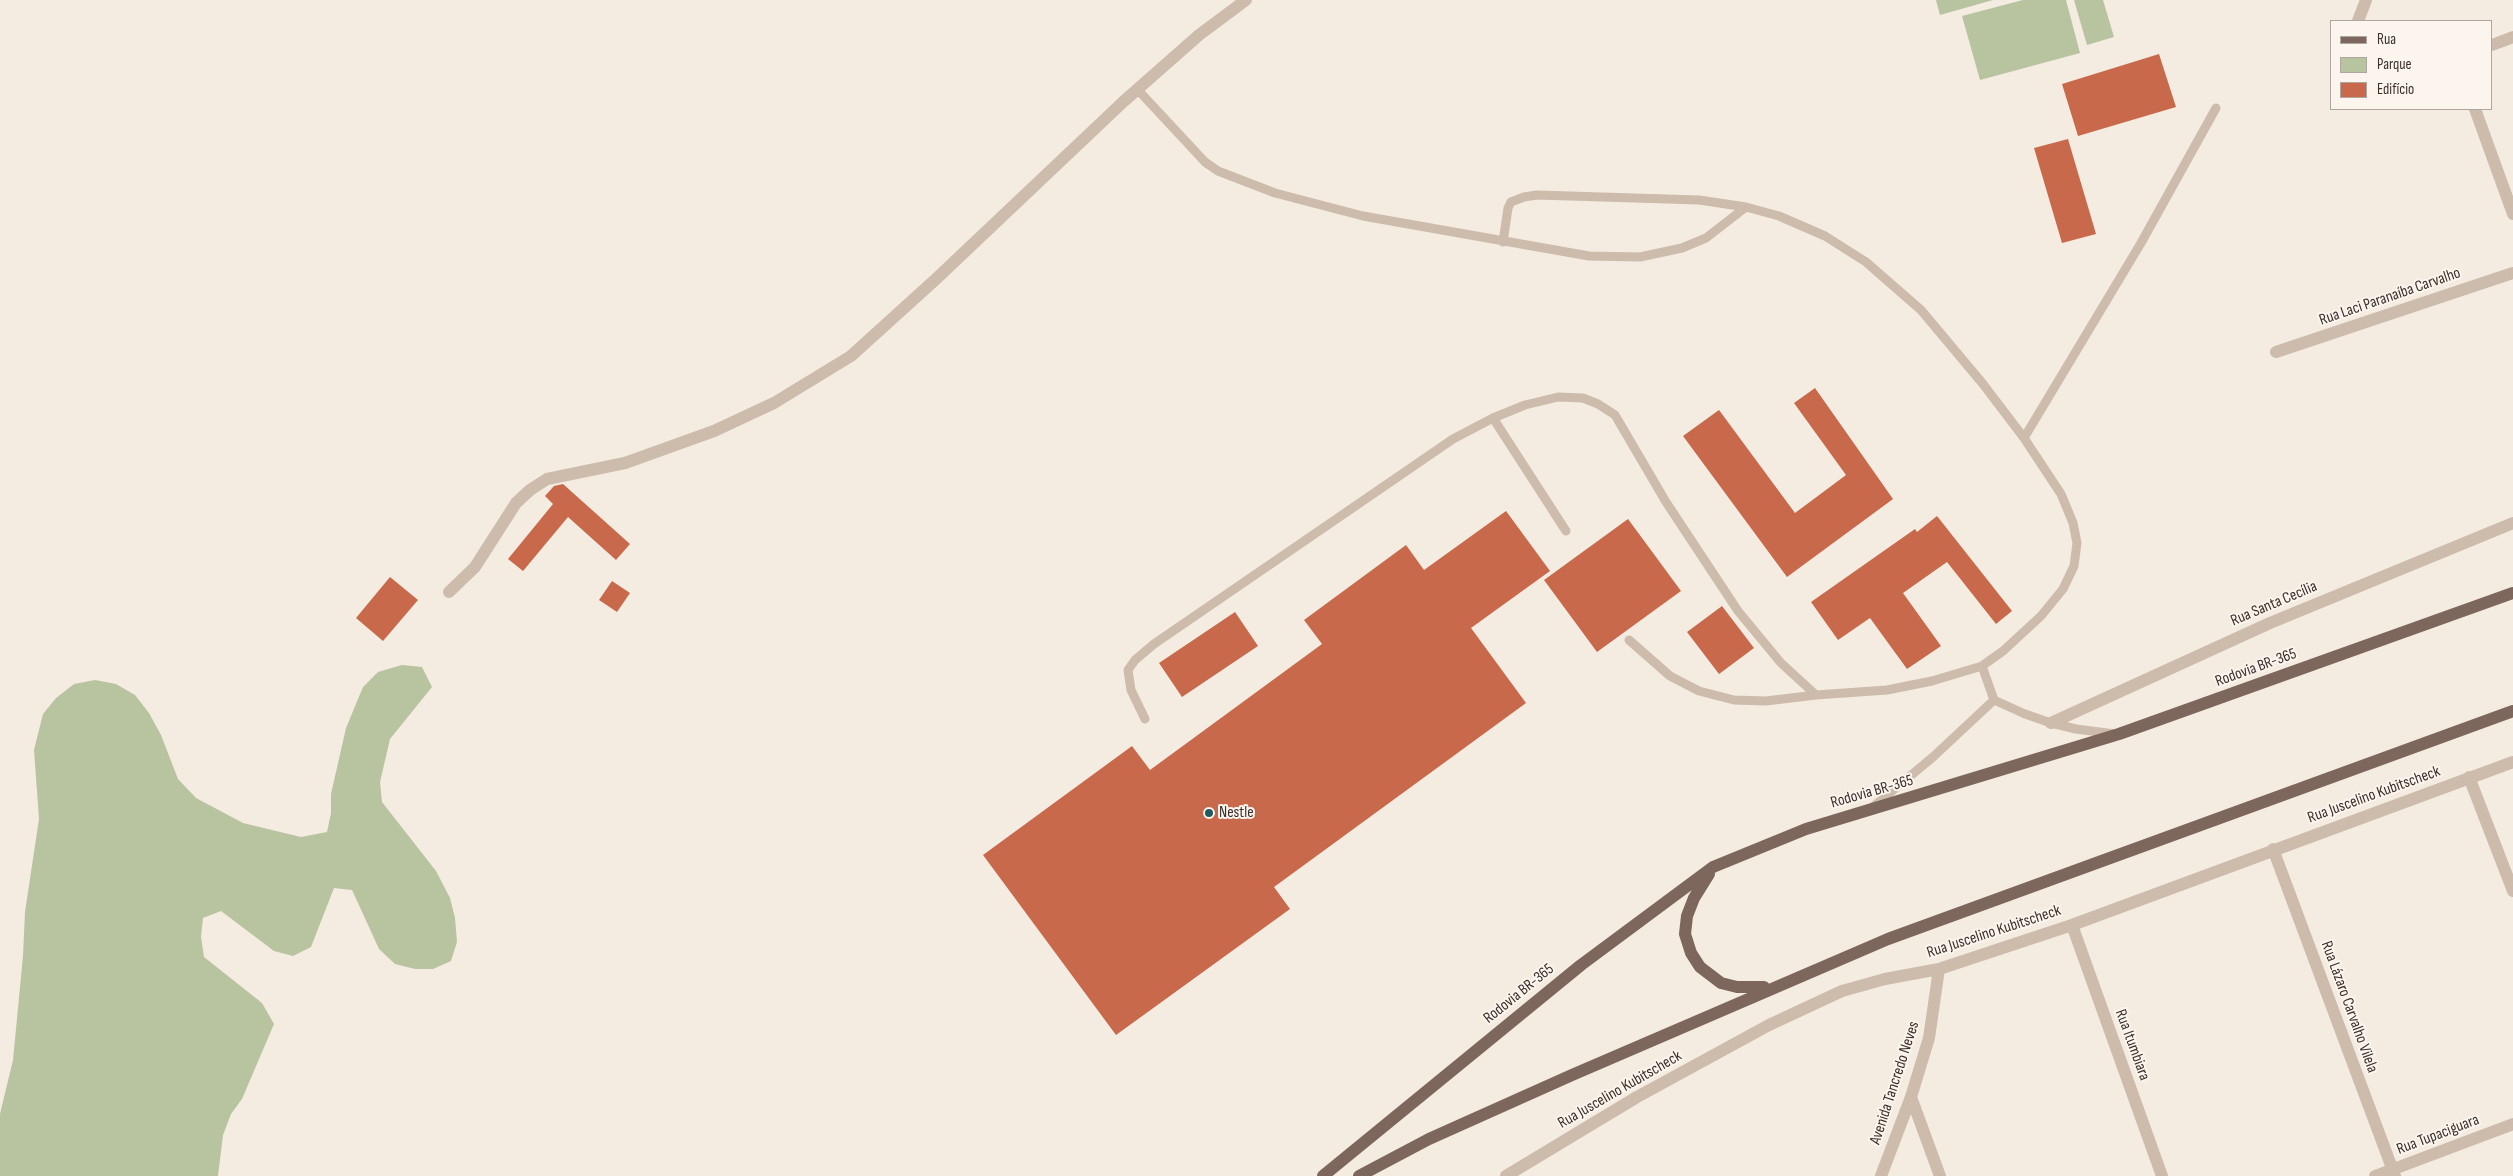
<!DOCTYPE html>
<meta charset="utf-8">
<style>
body{margin:0}
#map{position:relative;width:2513px;height:1176px;overflow:hidden;background:#f4ebe1;font-family:"Sofia Sans Condensed",sans-serif}
canvas{display:block}
.legend{position:absolute;left:2330px;top:20px;width:162px;height:90px;box-sizing:border-box;background:#fbf5ee;border:1px solid #aea6a0;margin:0;padding:6px 9px;list-style:none;font-size:15px;color:#3b302b}
.legend li{display:flex;align-items:center;gap:10px;height:25px}
.legend b{width:25px;border:1px solid #aea6a0}
</style>
<div id="map">
<canvas width="2513" height="1176"></canvas>
<ul class="legend">
<li><b style="height:6px;background:#7d675c"></b>Rua</li>
<li><b style="height:14px;background:#b8c4a0"></b>Parque</li>
<li><b style="height:14px;background:#c8694b"></b>Edifício</li>
</ul>
</div>
<script>
const c = document.querySelector('canvas').getContext('2d');
c.lineJoin = 'round';
function fill(path, color) { c.fillStyle = color; c.fill(path, 'evenodd'); }
const shape = rows => new Path2D(rows.map(r => 'M' + r).join(''));
function stroke(path, color, width, dash) { c.strokeStyle = color; c.lineWidth = width; c.lineCap = dash ? 'butt' : 'round'; c.setLineDash(dash || []); c.stroke(path); }
function drawText(font, color, halo, rows, align = 'center') {
  c.font = font + ' "Sofia Sans Condensed",sans-serif'; c.lineWidth = 4; c.setLineDash([]); c.textBaseline = 'middle'; c.strokeStyle = halo; c.fillStyle = color; for (const [text, x, y, turn = 0] of rows) {
    c.save(); c.translate(x, y); c.rotate((+turn || 0) * Math.PI / 180); c.textAlign = isNaN(turn) ? turn : align; if (halo) c.strokeText(text, 0, 0); c.fillText(text, 0, 0); c.restore();
  }
}
const green = shape([
 [1936,0,1993,0,1940,15],
 [2023,0,2066,0,2080,53,1980,80,1962,16],
 [2074,0,2103,0,2114,37,2087,45],
 [402,665,422,667,432,687,390,739,380,782,382,802,436,871,450,898,455,918,457,942,451,961,433,969,415,969,395,964,379,949,352,890,334,888,311,947,293,956,274,951,221,911,203,918,201,937,204,957,262,1003,274,1024,242,1099,231,1114,223,1135,218,1176,0,1176,0,1114,13,1060,23,956,25,912,39,819,34,750,43,714,56,698,74,684,95,680,116,684,135,695,149,713,161,735,178,779,196,798,243,823,301,837,327,832,331,813,331,794,346,728,363,687,378,672]
]);
const building = shape([
 [2159,54,2176,107,2078,136,2062,84],
 [2068,139,2096,234,2062,243,2034,148],
 [1815,388,1893,499,1787,577,1683,436,1719,410,1795,513,1846,475,1794,403],
 [563,484,630,544,616,560,568,517,523,571,508,559,553,504,545,496,554,486],
 [1506,511,1550,571,1471,628,1526,703,1274,887,1290,909,1116,1035,983,855,1132,746,1150,770,1322,644,1304,620,1406,545,1424,570],
 [1937,516,2012,611,1996,624,1947,562,1903,593,1941,646,1907,669,1870,618,1838,640,1811,602,1915,529,1917,532],
 [1628,519,1681,591,1597,652,1544,580],
 [390,577,418,600,383,641,356,618],
 [612,581,630,593,617,612,599,600],
 [1722,606,1754,648,1719,674,1687,632],
 [1235,612,1258,646,1182,697,1159,663]
]);
const service = shape([
 [1138,90,1205,162,1218,171,1275,193,1363,216,1589,256,1640,257,1682,248,1706,238,1746,207],
 [1493,418,1566,531],
 [2024,438,2141,243,2216,108],
 [1629,640,1670,676,1699,691,1734,700,1766,701,1816,695],
 [1982,666,1994,700,2025,714,2051,723,2076,729,2115,734],
 [1145,719,1131,690,1128,670,1135,660,1154,644,1453,439,1493,418,1525,405,1558,397,1583,398,1598,404,1615,415,1666,502,1738,611,1781,663,1816,695,1887,690,1932,681,1982,666,2003,651,2041,616,2063,589,2074,566,2077,543,2073,523,2061,494,2024,438,1983,384,1921,310,1866,262,1825,236,1779,216,1746,207,1699,200,1537,195,1524,197,1511,202,1508,208,1503,242],
 [1874,806,1933,757,1994,700]
]);
const minor = shape([
 [2358,21,2366,0],
 [2492,45,2513,37],
 [2475,109,2513,214],
 [2276,352,2513,273],
 [449,592,475,567,516,503,530,490,547,479,625,463,714,431,774,403,851,356,936,279,1123,102,1199,35,1246,0],
 [2051,723,2270,623,2513,523],
 [2469,777,2513,891],
 [2273,849,2395,1176],
 [2072,925,2162,1176],
 [1911,1097,1940,1176],
 [1506,1176,1637,1097,1769,1025,1842,991,1885,979,1939,969,2072,925,2513,762],
 [1881,1176,1911,1097,1929,1038,1939,969],
 [2375,1176,2513,1124]
]);
const primary = shape([
 [1709,874,1694,898,1687,916,1685,934,1691,953,1700,967,1721,983,1737,987,1764,987],
 [1323,1176,1581,965,1713,867,1806,829,2119,734,2513,593],
 [1359,1176,1429,1139,1572,1075,1888,939,2513,711]
]);
const markers = [
 [1209,813,5,"#1f5a5e"]
];
const streetNames = [
 ["Rua Laci Paranaíba Carvalho",2390,297,-19],
 ["Rua Santa Cecília",2274,604,-23],
 ["Rodovia BR-365",2256,668,-20],
 ["Rodovia BR-365",1872,792,-16],
 ["Rua Juscelino Kubitscheck",2374,795,-20],
 ["Rua Juscelino Kubitscheck",1994,932,-18],
 ["Rodovia BR-365",1519,994,-39],
 ["Rua Lázaro Carvalho Vilela",2349,1007,70],
 ["Rua Itumbiara",2132,1045,70],
 ["Avenida Tancredo Neves",1895,1083,-72],
 ["Rua Juscelino Kubitscheck",1620,1090,-30],
 ["Rua Tupaciguara",2438,1135,-21]
];
const poiNames = [
 ["Nestle",1219,813]
];
fill(green, '#b8c4a0');
fill(building, '#c8694b');
stroke(service, '#cdbbac', 9);
stroke(minor, '#cdbbac', 12);
stroke(primary, '#7d675c', 12);
for (const [x, y, r, color] of markers) { const dot = new Path2D(); dot.arc(x, y, r, 0, 2 * Math.PI); c.fillStyle = color; c.fill(dot); stroke(dot, '#fbf5ee', 2); }
drawText('16px', '#3b302b', '#fbf5ee', streetNames);
drawText('16px', '#3b302b', '#fbf5ee', poiNames, 'left');
</script>
